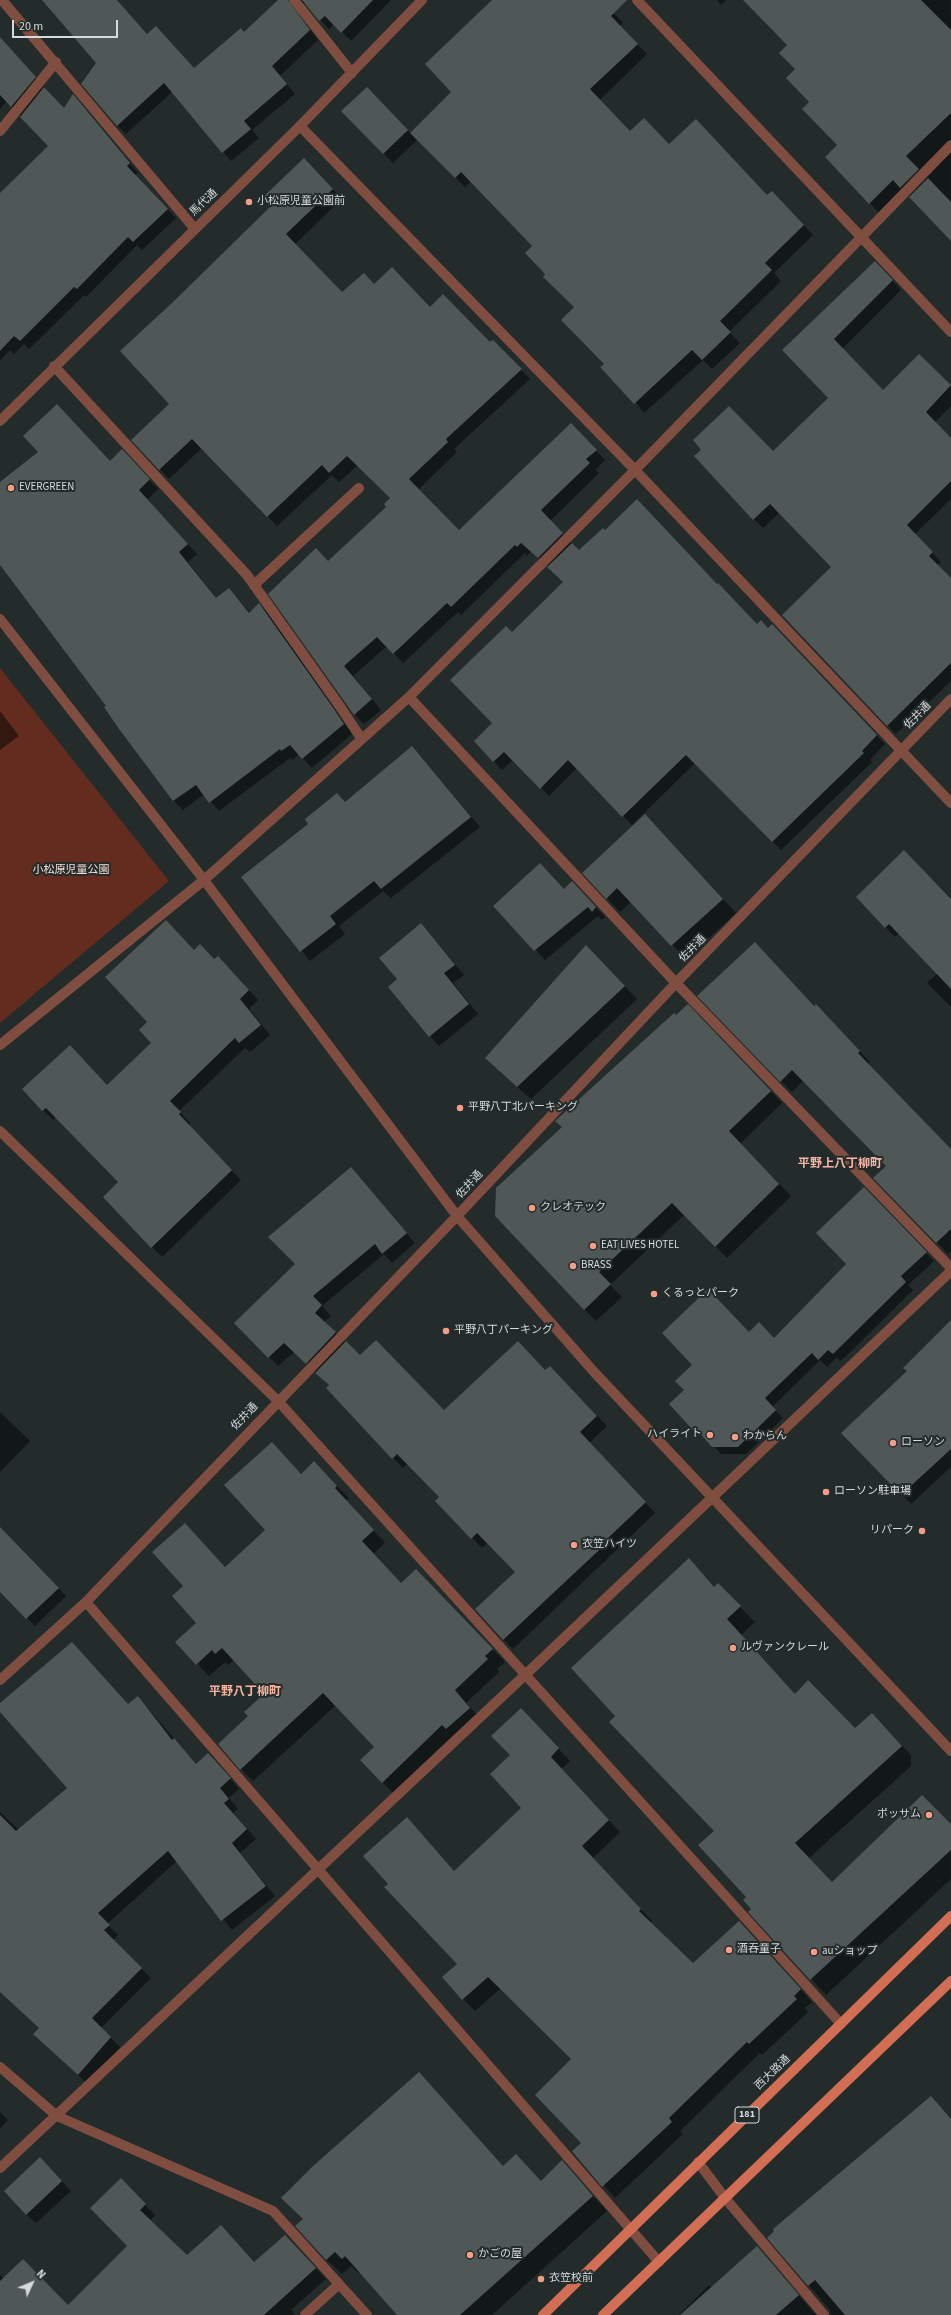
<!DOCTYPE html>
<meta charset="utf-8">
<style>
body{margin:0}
#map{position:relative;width:951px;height:2315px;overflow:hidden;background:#232b2b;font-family:"Source Sans 3",sans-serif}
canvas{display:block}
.north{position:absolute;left:12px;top:2263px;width:40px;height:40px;-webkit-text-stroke:3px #232b2b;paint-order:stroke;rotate:46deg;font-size:11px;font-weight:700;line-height:16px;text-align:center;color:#d5dada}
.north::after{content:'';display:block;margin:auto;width:14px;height:18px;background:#d5dada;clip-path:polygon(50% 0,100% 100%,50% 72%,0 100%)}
.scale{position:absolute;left:12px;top:20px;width:106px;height:18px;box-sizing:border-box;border:2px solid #d5dada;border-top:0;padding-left:5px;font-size:12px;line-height:14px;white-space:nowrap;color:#d5dada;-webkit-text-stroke:3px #232b2b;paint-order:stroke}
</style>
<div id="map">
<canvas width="951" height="2315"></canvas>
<div class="north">N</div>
<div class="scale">20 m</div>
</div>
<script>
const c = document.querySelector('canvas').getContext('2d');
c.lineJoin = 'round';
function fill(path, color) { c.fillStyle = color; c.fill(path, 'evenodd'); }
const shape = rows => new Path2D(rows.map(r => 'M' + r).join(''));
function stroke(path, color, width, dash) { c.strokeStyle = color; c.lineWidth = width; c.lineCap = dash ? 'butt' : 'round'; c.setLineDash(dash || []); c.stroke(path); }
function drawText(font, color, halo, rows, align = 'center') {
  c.font = font + ' "Source Sans 3","Noto Sans JP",sans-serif'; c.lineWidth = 4; c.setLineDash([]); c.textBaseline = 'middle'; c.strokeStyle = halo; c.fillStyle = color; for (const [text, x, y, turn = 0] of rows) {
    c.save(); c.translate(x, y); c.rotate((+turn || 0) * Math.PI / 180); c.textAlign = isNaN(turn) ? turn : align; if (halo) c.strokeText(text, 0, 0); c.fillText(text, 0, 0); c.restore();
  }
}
const green = shape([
 [0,668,169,881,0,1023]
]);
const shadow = shape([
 [51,0,117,0,148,35,156,27,194,69,244,34,279,0,391,0,351,41,334,24,329,29,305,3,298,4,297,13,318,40,280,76,295,94,252,130,259,138,231,161,172,92,126,134,117,125,97,63],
 [507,0,608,0,604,3,623,23,620,26,647,54,600,100,631,132,670,146,768,196,772,192,813,235,774,273,781,281,729,332,740,343,712,369,703,360,644,413,605,364,575,307,547,274,533,246,471,181,465,187,418,139,393,163,343,111,367,88,411,134,453,92],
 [717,0,726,0,721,5],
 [744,0,951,0,951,240,903,189,879,213,870,203,839,145,810,102,788,45],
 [0,37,64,109,73,96,82,105,138,173,134,175,176,218,142,250,137,245,86,297,84,295,29,349,24,344,14,354,10,350,0,361,0,194,49,146,7,101,0,109],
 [314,169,342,199,295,244,342,293,374,285,430,308,490,344,493,341,530,379,454,449,457,452,418,490,459,531,571,425,605,460,595,470,599,473,550,521,579,551,717,586,757,625,780,634,885,744,870,760,872,762,781,850,695,763,632,825,577,768,549,796,513,760,502,770,475,741,493,723,512,634,564,582,531,551,527,556,525,553,461,615,458,612,403,663,387,646,353,676,381,710,364,724,355,715,269,594,328,562,387,507,391,498,358,465,339,482,332,475,277,526,202,448,169,479,133,440,170,404,174,303],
 [884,272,901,290,842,349,883,391,919,355,951,387,951,406,935,422,951,439,951,499,915,534,941,562,937,565,951,579,951,681,896,734,887,725,833,567,780,512,763,528,754,519,774,452,830,398,784,350],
 [131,460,158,489,147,500,197,554,188,562,217,599,229,589,250,613,259,604,268,613,352,734,312,768,299,754,292,760,290,758,219,811,204,794,183,810,173,800,107,706,0,564,0,483],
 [0,711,19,736,0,750],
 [421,757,480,827,391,898,383,891,339,926,345,934,310,961,242,877,346,803],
 [659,829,736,913,686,959,631,902,620,912,607,898],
 [904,852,951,898,951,1007,927,983,938,973,899,933,895,937,857,898],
 [540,864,565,890,582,892,605,917,602,920,598,916,545,960,495,906],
 [421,924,464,975,453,983,478,1014,439,1046,430,1036,398,979],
 [194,951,228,967,258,1000,249,1009,270,1035,250,1052,245,1048,179,1111,190,1123,188,1125,241,1180,162,1257,104,1197,119,1182,56,1117,53,1120,23,1089,107,1086,153,1043,149,1022],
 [599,959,637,999,531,1099,499,1071],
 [814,1007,827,1016,870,1062,868,1064,951,1150,951,1251,948,1254,875,1178,888,1166,803,1081,792,1092,781,1081],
 [699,1018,782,1103,740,1144,791,1196,727,1258,685,1214,610,1285,622,1297,596,1321,584,1309,563,1128],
 [360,1178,415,1243,392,1263,384,1254,322,1306,331,1316,324,1322,360,1356,444,1412,545,1371,560,1377,607,1426,589,1443,655,1513,513,1649,503,1639,516,1572,487,1543,482,1548,436,1501,441,1497,408,1463,403,1468,327,1388,330,1386,294,1352,278,1366,236,1323,296,1264],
 [864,1189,934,1261,908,1285,913,1290,841,1361,837,1357,827,1367,820,1360,772,1407,783,1418,746,1454,721,1454,704,1435,702,1437,670,1404,749,1333,774,1339,848,1264],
 [951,1332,951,1467,911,1504,843,1433],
 [0,1412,30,1441,0,1472],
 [272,1443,302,1475,314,1463,349,1498,346,1501,385,1543,373,1554,401,1584,428,1583,505,1662,497,1669,499,1672,466,1703,482,1720,395,1795,361,1760,375,1747,336,1705,253,1781,241,1769,249,1716,265,1694,234,1660,228,1665,225,1662,209,1676,177,1642,198,1623,184,1586,185,1524,225,1567,266,1530],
 [8,1536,66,1596,35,1626,0,1591,0,1544],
 [703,1575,715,1588,733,1600,755,1622,741,1635,795,1694,855,1730,872,1714,911,1755,911,1766,809,1858,832,1883,951,1825,951,1879,826,1995,750,1912,753,1909,748,1897,715,1831,617,1716],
 [138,1697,197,1765,218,1764,239,1789,229,1798,238,1809,233,1813,256,1839,240,1853,275,1896,232,1930,177,1861,107,1924,118,1935,112,1941,151,1978,101,2028,120,2047,88,2084,44,2044,40,2028,0,1991,0,1812,19,1830,69,1788,0,1711,0,1705,128,1705],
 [532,1721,570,1761,561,1769,620,1832,593,1858,652,1921,650,1923,693,1965,751,1934,812,2002,805,2008,808,2012,762,2055,760,2053,680,2131,683,2134,615,2198,573,2151,582,2143,572,2059,501,1988,475,2011,463,1999,458,1964,389,1884,407,1818,455,1872,523,1808,512,1755],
 [419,2073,504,2167,516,2156,542,2182,562,2162,607,2211,492,2315,399,2315,360,2272,358,2273,351,2266,342,2274,326,2259,304,2219],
 [931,2097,951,2119,951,2315,831,2315,830,2310,768,2238],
 [0,2112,8,2120,0,2129],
 [50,2168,71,2191,36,2223,26,2214],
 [121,2180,155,2215,150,2221,187,2257,255,2263,285,2236,326,2279,291,2310,295,2315,0,2315,0,2275,4,2279,68,2306,128,2246],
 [757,2248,816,2315,679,2315,709,2285,712,2288]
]);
const building = shape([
 [42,0,117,0,147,34,156,26,194,68,241,28,244,32,278,0,288,0,310,30,272,66,287,84,244,121,251,129,222,153,164,83,117,126,81,84,96,63],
 [302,0,373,0,341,33,325,16,319,21],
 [492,0,627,0,611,16,638,44,590,89,630,131,644,118,669,144,696,119,767,195,772,191,804,225,765,263,772,270,720,321,731,332,702,360,692,350,634,404,600,367,604,364,561,320,574,307,543,277,545,274,525,253,532,246,461,172,455,178,410,133,451,92,425,64],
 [743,0,921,0,951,30,951,113,906,156,919,169,900,188,893,180,869,204,825,157,837,145,802,109,809,102,786,78,795,69,779,53,787,45],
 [0,37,36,77,11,107,0,95],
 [44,87,64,108,73,94,130,163,127,166,168,209,133,242,128,237,77,289,74,287,20,341,14,336,0,351,0,193,48,146,20,117],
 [367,87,408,130,383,154,341,111],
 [304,158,333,189,286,234,342,292,364,273,374,284,392,267,430,307,443,294,490,342,493,340,522,369,446,439,448,442,409,479,459,530,571,423,597,450,586,459,590,463,541,510,563,533,538,558,521,543,517,547,515,545,451,607,447,603,393,654,377,637,344,666,372,699,354,715,268,594,316,548,328,561,386,507,384,504,390,498,347,456,329,473,322,465,267,517,192,439,159,470,131,440,169,404,120,351,173,302,270,207,262,198],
 [928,178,951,202,951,241,909,197],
 [875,261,893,280,834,339,883,390,919,354,951,385,926,412,951,438,951,481,907,525,933,552,929,556,951,578,951,663,887,726,782,615,831,567,770,504,753,520,694,456,701,450,693,440,729,406,773,451,828,398,782,350],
 [57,404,110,461,122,449,150,479,139,490,188,544,179,552,216,598,229,588,249,613,259,603,334,709,344,724,302,759,290,745,281,751,280,749,209,803,196,785,173,801,119,729,104,707,106,706,0,565,0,482,38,452,23,436],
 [637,499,717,584,718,583,757,624,761,620,768,628,772,624,877,735,862,751,864,753,772,842,686,755,622,817,568,760,540,789,504,752,493,762,474,741,492,723,450,680,506,626,512,632,563,582,547,567,572,543,579,550,603,528,605,530],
 [412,746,471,817,381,889,374,881,330,916,336,924,300,952,241,877,308,824,305,819,337,793,345,802],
 [645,814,723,899,671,946,617,888,606,899,582,873],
 [904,850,951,899,951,989,889,924,885,928,856,897],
 [540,863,564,889,572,881,596,907,592,912,588,907,534,951,493,906],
 [166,920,194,950,200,944,214,959,218,956,249,990,240,999,261,1025,239,1043,235,1038,170,1101,181,1112,179,1114,232,1170,151,1248,103,1197,118,1182,46,1108,42,1111,22,1089,70,1045,107,1085,151,1043,139,1030,147,1022,105,977],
 [421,923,455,965,444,973,469,1004,429,1037,388,987,397,979,379,958],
 [755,942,814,1006,816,1004,860,1051,858,1053,951,1149,951,1229,936,1243,873,1178,886,1166,792,1070,780,1082,697,996],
 [586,945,625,986,517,1087,485,1058],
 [688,1004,771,1091,729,1131,779,1184,715,1247,672,1203,599,1272,611,1284,584,1310,495,1216,496,1188,562,1127,555,1121,674,1013,676,1015],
 [351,1167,407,1233,382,1254,375,1244,313,1296,322,1305,315,1313,336,1332,306,1364,284,1343,268,1358,234,1323,295,1264,268,1237],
 [864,1187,927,1252,901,1276,906,1282,833,1354,828,1350,818,1360,812,1353,765,1398,776,1410,738,1447,712,1447,695,1428,693,1430,669,1404,684,1390,675,1381,692,1365,662,1333,708,1289,749,1332,759,1322,774,1338,846,1264,816,1233],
 [951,1320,951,1449,901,1495,841,1433,907,1371,903,1368],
 [376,1340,444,1410,518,1341,545,1370,550,1366,597,1416,580,1432,646,1502,608,1538,610,1540,581,1567,503,1640,475,1609,515,1572,477,1533,471,1539,435,1501,439,1497,397,1454,392,1459,326,1388,329,1385,315,1373,346,1341,360,1355],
 [272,1442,301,1474,314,1461,337,1486,335,1488,374,1530,362,1541,401,1583,416,1569,493,1649,485,1656,488,1659,455,1690,470,1708,446,1729,442,1725,382,1783,360,1760,374,1747,323,1693,240,1770,218,1744,248,1716,244,1712,264,1694,222,1648,215,1654,212,1650,196,1665,175,1642,196,1623,172,1596,183,1586,152,1552,185,1523,225,1567,265,1530,224,1485],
 [0,1527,59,1588,26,1619,0,1592],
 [689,1558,714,1587,718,1583,741,1606,727,1619,795,1694,808,1680,855,1728,872,1713,902,1746,795,1843,832,1882,922,1795,951,1824,951,1850,810,1980,748,1912,751,1909,743,1900,746,1897,698,1845,714,1831,609,1722,615,1716,571,1668],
 [72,1642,128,1704,138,1696,172,1740,174,1738,196,1764,208,1753,231,1778,220,1788,229,1799,224,1803,247,1829,232,1843,266,1886,221,1921,168,1851,98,1913,110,1925,104,1930,142,1968,92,2018,111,2037,78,2075,33,2034,39,2028,0,1992,0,1815,16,1831,67,1788,0,1712,0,1703],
 [521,1708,559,1748,551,1757,609,1820,582,1846,641,1909,639,1911,693,1963,739,1921,801,1989,794,1996,797,1999,749,2044,747,2042,669,2118,672,2122,602,2187,572,2151,581,2143,535,2095,571,2059,488,1977,462,2000,442,1977,457,1964,384,1887,388,1884,363,1856,407,1817,454,1871,521,1808,490,1774,510,1755,491,1736],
 [419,2072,503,2166,516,2154,541,2181,562,2160,593,2196,460,2315,397,2315,345,2256,342,2259,335,2252,326,2260,295,2226,303,2219,281,2198,312,2167],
 [931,2096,951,2119,951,2315,845,2315,815,2280,808,2286,767,2238,774,2231,773,2229],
 [40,2157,62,2181,26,2215,4,2191],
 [121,2178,146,2204,140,2210,187,2255,221,2225,254,2262,285,2235,316,2268,264,2315,0,2315,0,2281,23,2259,68,2305,127,2246,90,2208],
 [757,2246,799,2295,776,2315,680,2315]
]);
const service = shape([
 [2,0,195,229],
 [294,0,352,73],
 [0,131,56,62],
 [254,585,359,488],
 [305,2315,339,2284]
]);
const minor = shape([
 [637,0,951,332],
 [300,126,635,470,951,803],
 [54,366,247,575,339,705,361,738],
 [409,697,676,983,951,1268],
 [0,1045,204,880,409,697,635,470,951,145],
 [0,1131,278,1401,841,2024],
 [86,1602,659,2262],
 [0,1680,86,1602,457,1216,676,983,951,699],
 [0,2067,57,2116,273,2211,367,2315],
 [698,2162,725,2198,824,2315],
 [0,2168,524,1676,951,1271]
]);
const tertiary = shape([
 [0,421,300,126,422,0],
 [0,619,204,880,457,1216,595,1373,951,1751]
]);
const primary = shape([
 [543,2315,951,1916],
 [603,2315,951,1981]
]);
const markers = [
 [249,202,4,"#f49e87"],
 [11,488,4,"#f49e87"],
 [460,1108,4,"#f49e87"],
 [532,1208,4,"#f49e87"],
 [593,1246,4,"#f49e87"],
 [573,1266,4,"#f49e87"],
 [654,1294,4,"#f49e87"],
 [446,1331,4,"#f49e87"],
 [710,1435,4,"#f49e87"],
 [735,1437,4,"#f49e87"],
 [893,1443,4,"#f49e87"],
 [826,1492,4,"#f49e87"],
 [922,1531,4,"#f49e87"],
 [574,1545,4,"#f49e87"],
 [733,1648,4,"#f49e87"],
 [929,1815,4,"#f49e87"],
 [729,1950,4,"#f49e87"],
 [814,1952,4,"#f49e87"],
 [470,2255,4,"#f49e87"],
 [541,2279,4,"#f49e87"]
];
const shields = [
 [747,2115,24]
];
const shieldNames = [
 ["181",747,2115]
];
const poiNames = [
 ["小松原児童公園前",257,202],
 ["EVERGREEN",19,488],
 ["平野八丁北パーキング",468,1108],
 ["クレオテック",540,1208],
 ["EAT LIVES HOTEL",601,1246],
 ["BRASS",581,1266],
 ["くるっとパーク",662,1294],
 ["平野八丁パーキング",454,1331],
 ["ハイライト",702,1435,"right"],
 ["わからん",743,1437],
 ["ローソン",901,1443],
 ["ローソン駐車場",834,1492],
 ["リパーク",914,1531,"right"],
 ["衣笠ハイツ",582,1545],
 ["ルヴァンクレール",741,1648],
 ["ポッサム",921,1815,"right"],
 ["酒吞童子",737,1950],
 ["auショップ",822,1952],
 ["かごの屋",478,2255],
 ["衣笠校前",549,2279]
];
const streetNames = [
 ["馬代通",204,203,-44],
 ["佐井通",918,716,-46],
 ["佐井通",693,949,-46],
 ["佐井通",470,1185,-47],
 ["佐井通",245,1417,-46],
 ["西大路通",773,2073,-44]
];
const parkNames = [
 ["小松原児童公園",71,871]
];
const neighbourhoodNames = [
 ["平野上八丁柳町",840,1164],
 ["平野八丁柳町",245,1692]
];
fill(green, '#632c1e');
fill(shadow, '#0007');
fill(building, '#4f5857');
stroke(service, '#7f4e41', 10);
stroke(minor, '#7f4e41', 10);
stroke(tertiary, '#7f4e41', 10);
stroke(primary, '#d26e53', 10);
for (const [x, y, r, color] of markers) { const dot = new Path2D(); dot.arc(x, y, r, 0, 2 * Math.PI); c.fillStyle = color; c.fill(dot); stroke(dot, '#232b2b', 1.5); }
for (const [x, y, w] of shields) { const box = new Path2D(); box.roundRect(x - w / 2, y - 8, w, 16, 3); c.fillStyle = '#232b2b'; c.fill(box); stroke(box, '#d5dada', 1); }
drawText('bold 10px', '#d5dada', null, shieldNames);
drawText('11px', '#d5dada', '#232b2b', poiNames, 'left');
drawText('11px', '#d5dada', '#232b2b', streetNames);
drawText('11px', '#f4ded8', '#232b2b', parkNames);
drawText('bold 12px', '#f7b6a4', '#232b2b', neighbourhoodNames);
</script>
